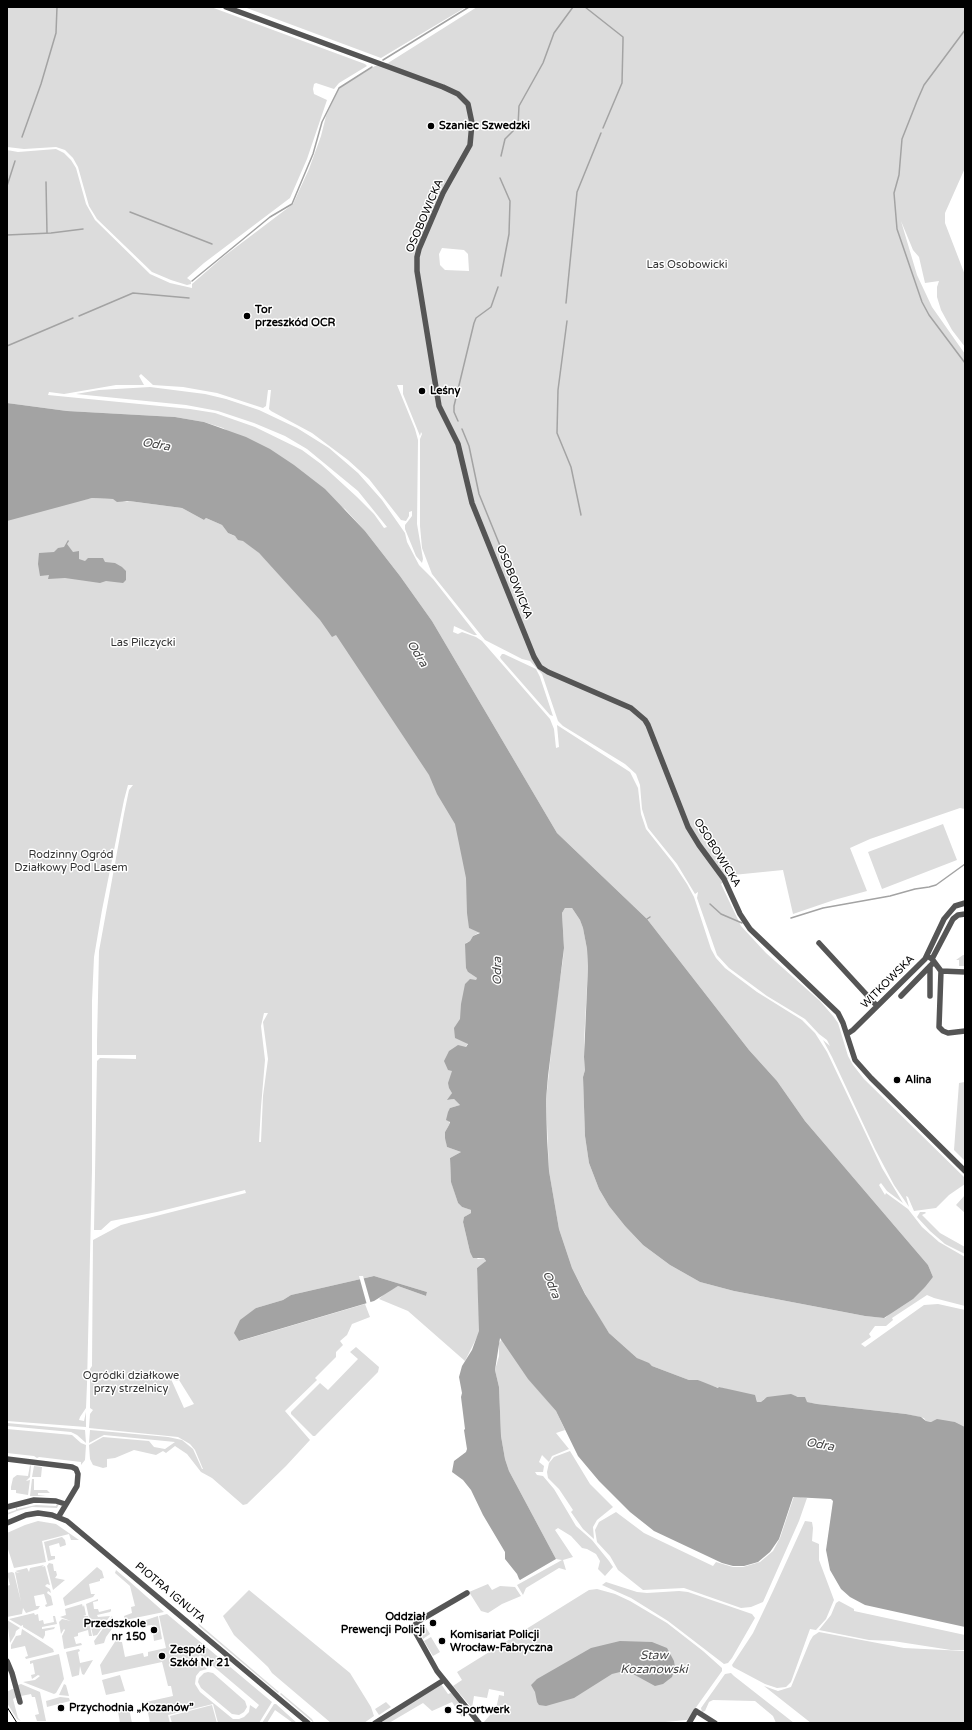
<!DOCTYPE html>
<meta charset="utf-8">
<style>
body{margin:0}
#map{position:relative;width:972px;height:1730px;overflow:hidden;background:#fff;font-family:"Varela Round",sans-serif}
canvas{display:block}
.frame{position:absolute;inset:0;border:8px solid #000;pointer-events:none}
</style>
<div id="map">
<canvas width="972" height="1730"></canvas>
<div class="frame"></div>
</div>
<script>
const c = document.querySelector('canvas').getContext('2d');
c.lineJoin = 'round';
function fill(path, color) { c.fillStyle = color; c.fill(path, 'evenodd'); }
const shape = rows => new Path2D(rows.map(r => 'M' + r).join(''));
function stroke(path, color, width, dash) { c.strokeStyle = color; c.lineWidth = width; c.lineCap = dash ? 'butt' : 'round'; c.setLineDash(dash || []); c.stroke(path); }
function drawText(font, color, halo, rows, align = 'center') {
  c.font = font + ' "Varela Round",sans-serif'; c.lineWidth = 3; c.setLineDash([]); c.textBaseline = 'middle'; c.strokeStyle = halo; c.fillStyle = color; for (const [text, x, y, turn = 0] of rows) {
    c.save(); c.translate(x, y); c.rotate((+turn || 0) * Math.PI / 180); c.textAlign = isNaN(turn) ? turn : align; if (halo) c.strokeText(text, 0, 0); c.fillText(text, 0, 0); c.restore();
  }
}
const green = shape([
 [7,7,211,7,365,64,367,66,339,83,334,89,316,83,314,84,313,89,314,94,327,100,307,159,290,198,204,263,187,278,191,281,191,284,187,285,171,280,152,272,97,219,89,206,78,167,73,158,65,150,56,147,24,149,7,147],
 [244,7,466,7,381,58],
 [477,7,965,7,965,168,945,213,945,223,965,275,965,347,952,330,941,310,937,297,937,287,939,281,925,283,919,257,913,250,901,221,917,275,932,307,965,354,965,809,960,808,870,839,850,848,867,891,834,900,793,914,783,870,733,875,721,884,741,926,766,953,820,1001,833,1016,838,1023,848,1056,853,1065,864,1079,965,1178,965,1184,949,1195,936,1208,914,1211,908,1197,906,1196,909,1207,894,1185,875,1149,832,1057,823,1040,830,1046,827,1040,819,1034,805,1019,767,996,729,968,717,955,697,898,698,892,695,894,677,864,648,828,642,809,640,785,636,774,625,764,563,726,558,721,542,674,530,661,522,659,485,640,432,574,422,548,420,526,420,439,422,434,421,432,420,436,403,394,403,385,397,385,415,429,418,440,417,524,423,559,422,563,416,556,405,529,405,525,412,516,412,511,409,512,409,516,406,521,401,520,369,479,348,460,312,433,271,411,269,409,271,390,268,390,266,406,263,408,217,393,183,387,153,385,141,374,139,376,144,385,116,385,64,394,49,392,48,395,190,409,215,413,255,427,302,450,321,464,357,497,374,514,384,528,387,527,358,491,307,449,285,436,254,423,218,411,186,405,76,394,99,390,150,387,205,394,226,399,259,410,297,428,329,448,358,473,382,500,405,533,407,542,419,565,433,579,477,635,474,635,454,626,453,632,458,634,462,632,476,637,482,641,550,719,554,729,556,748,559,747,557,725,630,772,638,788,641,814,646,829,673,863,687,884,694,897,711,949,716,958,725,968,757,992,802,1020,815,1033,827,1052,882,1168,903,1203,887,1191,881,1183,879,1185,885,1195,886,1193,908,1209,922,1227,939,1242,965,1257,965,1306,934,1298,927,1295,892,1318,893,1320,886,1326,875,1326,869,1334,871,1337,861,1344,865,1347,924,1305,938,1304,965,1310,965,1427,955,1422,933,1421,932,1422,926,1421,924,1418,906,1414,817,1404,806,1402,805,1399,792,1395,764,1399,761,1403,757,1402,756,1398,719,1387,719,1388,705,1384,698,1380,689,1380,652,1366,637,1358,609,1333,592,1307,572,1268,559,1229,549,1171,546,1100,556,1007,563,959,564,948,562,913,565,908,572,908,580,920,583,928,587,949,588,967,584,1042,585,1070,583,1077,585,1136,589,1163,599,1189,609,1206,625,1226,643,1245,670,1265,700,1282,734,1291,865,1316,885,1318,933,1277,928,1265,805,1121,777,1081,749,1050,647,919,557,833,432,621,400,576,365,531,345,509,223,428,204,422,175,417,67,411,7,403,7,150,18,152,56,149,64,153,71,160,76,168,86,204,95,220,150,274,170,283,192,288,192,284,223,257,293,204,309,169,321,136,326,116,339,88,375,66,388,63],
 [442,248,464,250,468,254,469,271,445,270,440,265,439,254],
 [92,498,113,499,127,502,129,501,182,508,204,520,206,518,222,525,228,533,243,540,259,553,341,639,417,752,456,823,466,867,470,928,480,932,473,936,470,941,466,943,468,972,477,978,461,1019,456,1038,468,1043,452,1070,452,1093,448,1100,454,1099,460,1105,450,1108,449,1125,445,1132,447,1147,461,1152,450,1158,451,1181,458,1203,462,1207,471,1210,471,1213,464,1217,463,1222,470,1252,478,1259,484,1258,486,1259,485,1263,477,1268,480,1331,465,1361,408,1311,379,1299,386,1292,398,1286,426,1296,427,1292,374,1276,291,1295,283,1300,256,1308,240,1341,365,1304,370,1317,352,1324,347,1335,340,1341,343,1345,336,1352,336,1357,315,1378,317,1380,285,1411,310,1440,286,1466,247,1504,243,1505,212,1478,201,1472,187,1454,175,1446,166,1453,163,1451,156,1455,134,1450,115,1458,107,1459,107,1467,103,1468,93,1465,90,1459,89,1445,103,1437,149,1441,154,1447,165,1449,175,1442,104,1435,89,1443,90,1430,168,1437,182,1440,193,1449,202,1469,203,1469,195,1450,190,1444,178,1437,89,1428,90,1414,93,1410,90,1408,90,1369,92,1366,93,1240,121,1225,246,1193,245,1190,157,1212,111,1221,101,1230,94,1230,97,1061,100,1058,136,1059,136,1055,97,1055,97,1042,99,951,124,814,129,790,133,785,128,785,124,800,102,910,94,957,92,1001,92,1170,87,1384,86,1408,80,1417,79,1420,84,1421,86,1412,86,1427,7,1421,7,520,18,516,71,502],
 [264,1013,268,1013,263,1022,268,1059,263,1096,261,1142,259,1142,261,1107,265,1060,261,1026],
 [174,1378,176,1381,179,1380,194,1404,184,1408,171,1379],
 [502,654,504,654,536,669,540,677,553,716,550,715,501,659,500,657],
 [943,824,957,860,882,889,868,852],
 [963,955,965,955,965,966,959,966,959,960,956,960],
 [965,1082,965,1161,954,1150,959,1083],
 [965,1195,965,1213,956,1205],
 [920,1212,925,1212,926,1213,922,1215,940,1233,965,1247,965,1254,945,1244,930,1231,917,1217],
 [502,1339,528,1378,556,1411,565,1430,556,1433,569,1449,552,1456,549,1462,542,1455,539,1462,544,1466,543,1472,535,1472,537,1475,543,1476,554,1489,576,1526,592,1540,609,1561,613,1567,605,1576,598,1569,600,1561,596,1554,587,1549,582,1548,571,1536,558,1528,555,1530,573,1557,563,1560,566,1570,559,1568,526,1588,523,1595,517,1585,562,1560,556,1559,509,1471,505,1459,501,1436,499,1387,495,1370,499,1356,499,1343],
 [356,1347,379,1367,378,1372,315,1436,313,1436,291,1414,291,1412,320,1383,328,1390,358,1359,350,1352],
 [7,1423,85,1430,86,1443,77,1435,71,1432,7,1426],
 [7,1429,72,1435,81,1443,86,1445,85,1460,81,1465,81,1462,39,1457,37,1458,34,1456,7,1453],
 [570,1451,590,1484,613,1507,597,1520,593,1527,594,1539,583,1529,571,1512,573,1510,559,1489,548,1478,547,1472,549,1463,554,1457],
 [30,1465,31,1466,30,1477,26,1481,30,1480,28,1495,16,1493,16,1490,11,1490,11,1487,13,1478,17,1475,28,1476],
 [34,1466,42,1467,41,1477,32,1477],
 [32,1479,34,1479,34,1490,47,1490,50,1493,38,1493,38,1495,46,1496,30,1496],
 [794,1496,807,1498,799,1521,763,1602,751,1607,741,1608,684,1588,643,1590,618,1570,610,1556,597,1542,595,1530,599,1522,616,1512,644,1533,713,1566,716,1562,733,1567,743,1567,760,1562,773,1551,780,1538],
 [57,1503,59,1504,57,1508,32,1507,17,1511,7,1515,7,1513,16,1510,16,1507,17,1509,36,1505,56,1506],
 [38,1521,56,1524,79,1540,71,1540,69,1534,42,1541,46,1562,14,1568,7,1546,7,1533,25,1525],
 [805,1521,812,1522,813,1528,812,1541,819,1544,819,1560,834,1600,826,1619,816,1630,810,1629,791,1682,786,1687,777,1688,765,1684,733,1667,732,1665,753,1633,773,1591],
 [62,1537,65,1540,66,1545,60,1547,59,1543,49,1546,51,1556,55,1556,55,1559,48,1561,44,1542],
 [49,1563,53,1564,54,1571,56,1571,57,1575,55,1578,65,1580,53,1590,47,1566],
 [44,1565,42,1567,45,1566,50,1585,47,1584,45,1586,50,1589,51,1593,48,1591,47,1593,51,1596,53,1605,46,1607,45,1605,47,1604,44,1594,34,1596,36,1606,40,1606,38,1609,26,1613,23,1608,22,1614,7,1617,7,1586,10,1585,7,1573,12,1572,14,1573,21,1602,15,1572,20,1573,15,1571,27,1568,29,1572,30,1568],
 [97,1567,102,1571,104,1578,100,1579,100,1581,89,1584,91,1594,95,1594,93,1597,65,1606,63,1598],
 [116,1570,129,1581,164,1612,125,1620,124,1616,132,1613,131,1607,135,1606,130,1586,115,1573],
 [606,1582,637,1592,647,1593,679,1591,688,1592,752,1614,755,1618,732,1658,728,1663,724,1664,668,1621,631,1598,602,1585],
 [488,1584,492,1590,500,1586,515,1587,521,1596,502,1604,488,1613,481,1611,469,1592],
 [597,1589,615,1594,630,1601,667,1623,703,1651,722,1668,722,1671,687,1720,654,1723,483,1723,490,1715,493,1709,496,1709,499,1695,504,1696,504,1692,489,1689,487,1698,474,1696,472,1708,453,1686,462,1680,457,1672,589,1590],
 [249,1590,350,1673,371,1707,374,1716,364,1723,331,1723,272,1673,268,1667,234,1635,223,1616],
 [98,1599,98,1601,93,1602,94,1609,98,1609,99,1612,111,1609,111,1611,110,1612,97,1615,98,1617,110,1616,97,1635,93,1636,86,1604],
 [839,1601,854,1609,854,1611,965,1635,965,1650,951,1650,893,1641,869,1640,819,1630,831,1615,836,1603],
 [82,1604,83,1607,84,1605,86,1615,83,1616,88,1616,92,1636,89,1636,88,1630,78,1633,78,1636,74,1637,76,1644,81,1643,82,1645,64,1649,62,1636,65,1630,64,1629,61,1634,59,1622,62,1619,71,1621,60,1617,66,1615,65,1609],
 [34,1613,35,1615,38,1614,39,1621,43,1620,44,1624,54,1622,53,1616,55,1616,57,1624,42,1627,42,1629,55,1627,54,1629,45,1631,45,1635,43,1639,23,1627,23,1625,21,1626,9,1619],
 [167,1614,272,1702,259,1723,218,1723,213,1704,168,1715,170,1723,150,1723,146,1702,173,1696,171,1686,168,1686,162,1662,102,1675,100,1665,118,1637,119,1642,122,1642,125,1657,143,1653,144,1657,148,1656,148,1652,166,1648,159,1616],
 [200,1655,259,1705,256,1709,250,1705,249,1712,244,1717,239,1719,233,1719,200,1692,195,1684,196,1676,200,1671,207,1669,196,1659],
 [112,1616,114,1626,106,1637,104,1643,95,1645,94,1641],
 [158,1616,162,1639,154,1641,152,1625,144,1626,143,1621],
 [7,1620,20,1628,16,1631,15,1635,10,1643],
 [198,1623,279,1692,278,1693,199,1626],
 [424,1624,430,1634,423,1639,419,1629],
 [22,1629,53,1649,54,1652,26,1659,25,1657,28,1656,25,1646,11,1649,11,1645,16,1636,21,1635],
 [819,1632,904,1648,965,1651,965,1723,811,1723,764,1686,778,1691,791,1687,810,1641,813,1636],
 [431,1637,440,1652,433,1656,424,1641],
 [79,1649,80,1651,78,1652,80,1663,93,1660,84,1675,82,1674,80,1666,79,1675,72,1677,66,1652],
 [59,1654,64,1679,56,1693,54,1694,23,1682,35,1680,40,1676,38,1675,32,1679,31,1675,35,1674,33,1663,30,1664,30,1661],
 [208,1672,213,1673,245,1701,247,1707,244,1712,239,1715,232,1714,201,1688,198,1682,199,1678,204,1673],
 [731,1673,734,1676,794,1723,776,1723,773,1716,755,1701,713,1700,709,1702,705,1711,702,1712,701,1708,725,1674],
 [120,1675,125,1691,106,1695,102,1680],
 [21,1684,40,1692,46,1721,37,1721,35,1715,39,1714,35,1697,32,1697,31,1694,21,1696,18,1687,18,1685],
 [64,1684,66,1685,69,1696,59,1695],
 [441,1684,448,1694,451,1693,469,1713,462,1717,452,1702,432,1711,423,1703,389,1723,380,1723],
 [12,1689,14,1689,17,1697,13,1699,18,1718,21,1721,17,1719,7,1703,7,1692],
 [281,1693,312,1719,314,1723,280,1694],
 [60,1697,69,1698,70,1701,47,1707,46,1701],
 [386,1702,391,1707,379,1715,375,1709],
 [274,1704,276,1704,297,1723,293,1723,275,1710,267,1723,262,1723],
 [212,1705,217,1723,172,1723,170,1716],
 [127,1707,129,1708,132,1723,120,1723,118,1711,119,1709]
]);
const water = shape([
 [7,403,67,411,175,417,204,422,246,437,270,449,294,465,325,489,365,531,400,576,432,621,557,833,647,919,749,1050,777,1081,805,1121,928,1265,933,1277,925,1287,913,1299,884,1318,865,1316,734,1291,700,1282,670,1265,643,1245,625,1226,609,1206,599,1189,589,1163,585,1136,583,1077,585,1070,584,1057,588,967,587,949,583,928,580,920,572,908,565,908,562,913,564,948,548,1076,546,1100,547,1138,549,1171,559,1229,572,1268,585,1294,609,1333,637,1358,649,1363,652,1366,689,1380,698,1380,718,1388,719,1387,755,1395,757,1402,761,1402,767,1397,791,1394,798,1397,805,1397,807,1402,817,1404,906,1414,921,1417,926,1421,931,1422,937,1419,955,1422,965,1427,965,1627,865,1605,850,1597,841,1589,830,1570,826,1550,833,1501,831,1499,793,1497,779,1539,770,1552,758,1562,744,1566,733,1566,722,1563,654,1531,630,1512,599,1481,578,1456,556,1411,528,1379,500,1338,495,1370,499,1387,501,1436,505,1459,509,1471,556,1559,520,1580,519,1579,517,1574,505,1559,505,1552,483,1515,471,1490,463,1480,452,1472,454,1461,466,1452,467,1449,464,1430,465,1429,461,1397,462,1393,459,1377,462,1366,472,1350,479,1331,477,1268,486,1261,484,1258,473,1258,470,1252,463,1222,464,1217,471,1213,471,1210,462,1207,458,1203,451,1182,450,1158,461,1152,447,1147,445,1138,445,1132,449,1125,450,1122,446,1120,448,1112,450,1108,460,1105,454,1099,447,1100,452,1093,449,1088,448,1083,452,1071,448,1070,444,1061,449,1051,458,1045,466,1047,468,1044,455,1038,454,1028,460,1019,461,1004,465,984,470,979,476,980,477,978,468,972,466,968,465,944,470,941,473,936,480,933,469,928,467,913,466,878,455,824,437,794,429,775,336,635,332,637,320,620,259,553,243,541,238,540,235,536,228,533,222,525,206,518,204,520,182,508,129,501,117,502,113,499,92,498,7,521],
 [68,540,69,541,67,544,73,552,79,551,79,559,85,561,88,558,103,558,105,562,115,563,122,567,126,571,126,580,123,583,106,581,100,583,65,578,48,579,49,575,40,576,38,564,39,553,54,552,58,548,64,547],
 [374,1276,427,1292,426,1296,398,1286,374,1301,239,1341,234,1333,240,1320,256,1308,283,1300,291,1295],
 [620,1641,652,1642,667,1648,674,1661,675,1668,672,1677,663,1684,655,1686,633,1674,620,1672,612,1674,574,1698,546,1706,539,1705,537,1702,535,1692,531,1685,537,1679,591,1648]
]);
const pier = shape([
 [359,1276,363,1276,371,1304,367,1305]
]);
const stream = shape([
 [585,7,623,37,623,41,622,83,603,128],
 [965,30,924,85,917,101,902,139,899,175,894,193,897,229,922,302,929,315,965,363],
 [383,60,469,7],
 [22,137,41,84,56,33,57,7],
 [501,156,505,139,518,126,519,106,543,63,554,33,573,7],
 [500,178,510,201,509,234,501,276],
 [46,182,47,233],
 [7,186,15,161],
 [130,212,212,244],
 [7,235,51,233,83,229],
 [192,281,270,217,292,204,313,154,322,122,339,88,372,67],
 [566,303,577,192,601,133],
 [79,316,133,293,189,298],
 [567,321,558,390,557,433,571,467,581,515],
 [7,346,73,318],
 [458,421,454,412,454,406,474,323,476,318,491,307,498,287],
 [462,429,469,446,479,494,503,553],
 [710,904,721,914,742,923],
 [791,918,823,908,890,896,915,889,929,887,936,885,965,864],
 [647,919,650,917]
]);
const minor = shape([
 [226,7,443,87,458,94,468,104,472,123,470,145,443,193,419,249,417,257,417,271,439,406,458,444,472,503,534,657,540,667,548,672,631,708,645,720,648,725,688,827,699,845,724,879,740,914,750,929,838,1013,843,1023,855,1060,871,1078,965,1171],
 [819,943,877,1006],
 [927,956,932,959,941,971,939,1027,943,1031,948,1033,965,1031],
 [932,959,953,919,958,915,965,914],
 [941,971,965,972],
 [901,996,934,962],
 [930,996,930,966],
 [847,1034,853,1030,925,959,944,919,955,906,965,903],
 [7,1459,72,1467,76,1469,78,1474,77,1486,59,1516],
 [7,1507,34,1500,56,1501,65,1504],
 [7,1523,26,1515,38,1513,52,1515,67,1521,308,1723],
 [467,1593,417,1622,413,1628,437,1671,479,1723],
 [7,1661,12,1673,20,1702],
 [375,1723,444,1680],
 [689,1723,696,1711,715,1723]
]);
const tram = shape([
 [7,1707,17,1723]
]);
const markers = [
 [431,126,4,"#000"],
 [247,316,4,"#000"],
 [422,391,4,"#000"],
 [897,1080,4,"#000"],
 [433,1623,4,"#000"],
 [154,1630,4,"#000"],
 [442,1641,4,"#000"],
 [162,1656,4,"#000"],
 [61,1708,4,"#000"],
 [448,1710,4,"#000"]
];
const poiNames = [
 ["Szaniec Szwedzki",439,126],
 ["Tor",255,310],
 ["przeszkód OCR",255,323],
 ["Leśny",430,391],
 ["Alina",905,1080],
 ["Oddział",425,1617,"right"],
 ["Prewencji Policji",425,1630,"right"],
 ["Przedszkole",146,1624,"right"],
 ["nr 150",146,1637,"right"],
 ["Komisariat Policji",450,1635],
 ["Wrocław-Fabryczna",450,1648],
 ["Zespół",170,1650],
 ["Szkół Nr 21",170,1663],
 ["Przychodnia „Kozanów”",69,1708],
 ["Sportwerk",456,1710]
];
const streetNames = [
 ["OSOBOWICKA",425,216,-67],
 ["OSOBOWICKA",514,582,68],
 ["OSOBOWICKA",717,853,58],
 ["WITKOWSKA",888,982,-45],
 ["PIOTRA IGNUTA",170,1593,40]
];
const parkNames = [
 ["Las Osobowicki",687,265],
 ["Las Pilczycki",143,643],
 ["Rodzinny Ogród",71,855],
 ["Działkowy Pod Lasem",71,868],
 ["Ogródki działkowe",131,1376],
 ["przy strzelnicy",131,1389]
];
const waterNames = [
 ["Odra",156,445,10],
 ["Odra",417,654,59],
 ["Odra",498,971,-90],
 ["Odra",551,1285,68],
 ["Odra",820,1445,10],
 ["Staw",654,1656],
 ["Kozanowski",654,1670]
];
fill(green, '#dcdcdc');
fill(water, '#a3a3a3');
fill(pier, '#fff');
stroke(stream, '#a3a3a3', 1.5);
stroke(minor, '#555', 5.5);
stroke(tram, '#000', 1);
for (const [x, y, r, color] of markers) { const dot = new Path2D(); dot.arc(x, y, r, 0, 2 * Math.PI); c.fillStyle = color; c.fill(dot); stroke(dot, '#fff', 1.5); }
drawText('bold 11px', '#000', '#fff', poiNames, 'left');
drawText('11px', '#000', '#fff', streetNames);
drawText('11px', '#333', '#fff', parkNames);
drawText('italic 12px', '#444', '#fff', waterNames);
</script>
